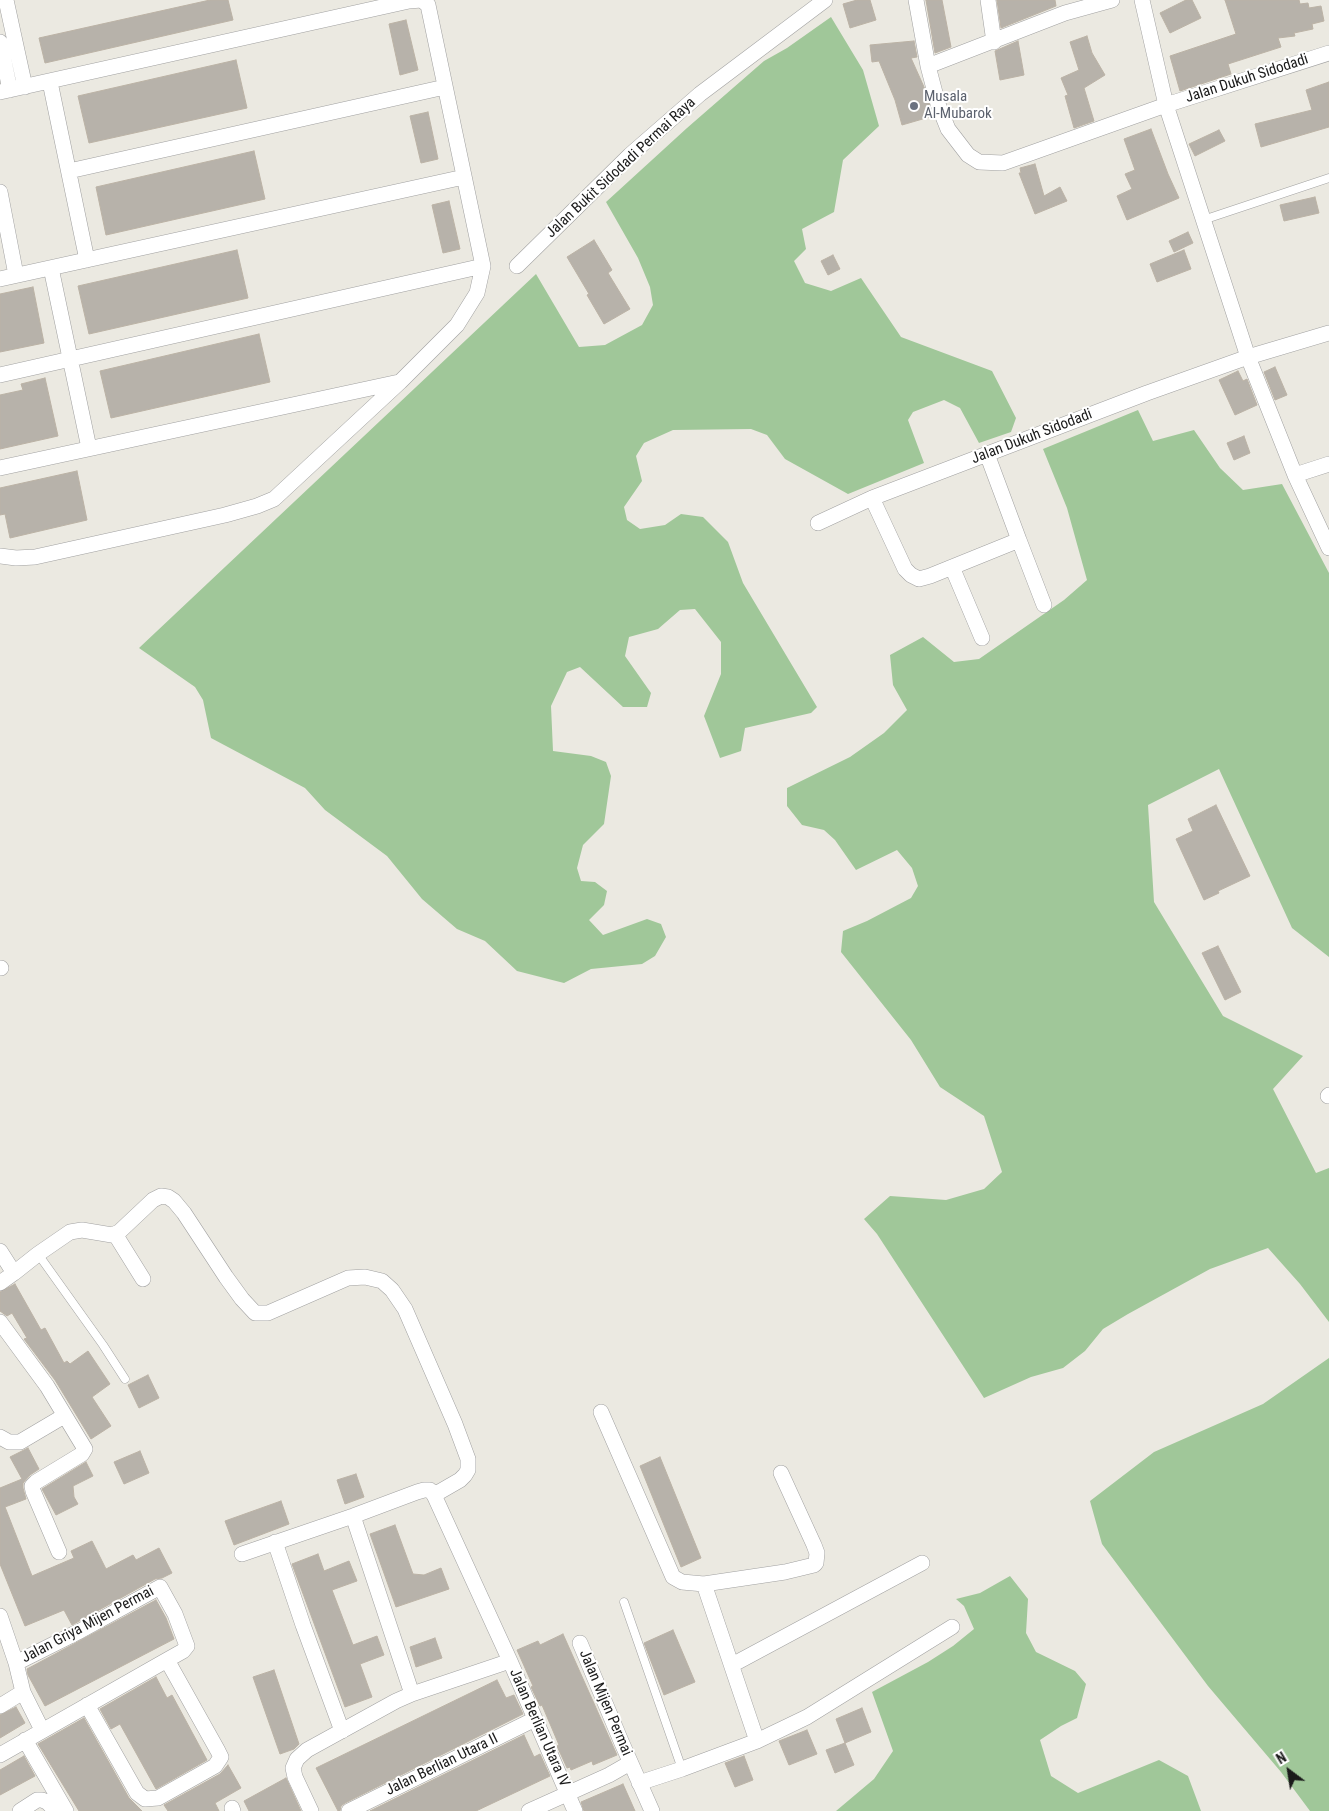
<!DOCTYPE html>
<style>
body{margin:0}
#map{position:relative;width:1329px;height:1811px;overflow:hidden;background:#ebe9e1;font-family:"Roboto Condensed",sans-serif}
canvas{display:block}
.north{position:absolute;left:1264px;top:1746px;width:50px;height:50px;-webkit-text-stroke:4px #fff;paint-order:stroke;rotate:329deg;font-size:14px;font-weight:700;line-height:20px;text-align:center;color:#1a1a1a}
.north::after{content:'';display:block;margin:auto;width:18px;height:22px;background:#1a1a1a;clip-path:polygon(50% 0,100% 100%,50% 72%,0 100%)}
</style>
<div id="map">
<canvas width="1329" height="1811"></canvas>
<div class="north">N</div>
</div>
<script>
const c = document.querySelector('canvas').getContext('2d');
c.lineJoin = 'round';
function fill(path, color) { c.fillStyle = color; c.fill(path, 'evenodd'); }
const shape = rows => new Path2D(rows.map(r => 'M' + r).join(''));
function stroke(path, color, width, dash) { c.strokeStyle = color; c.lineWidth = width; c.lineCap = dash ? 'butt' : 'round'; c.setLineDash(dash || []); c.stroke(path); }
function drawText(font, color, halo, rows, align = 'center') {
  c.font = font + ' "Roboto Condensed",sans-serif'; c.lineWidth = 4; c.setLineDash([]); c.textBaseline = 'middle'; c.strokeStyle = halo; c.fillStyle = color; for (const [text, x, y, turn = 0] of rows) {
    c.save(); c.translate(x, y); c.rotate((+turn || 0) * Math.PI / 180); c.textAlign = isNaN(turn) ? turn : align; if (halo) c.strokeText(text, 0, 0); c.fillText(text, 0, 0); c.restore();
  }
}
const forest = shape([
 [831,17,863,70,879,126,843,160,834,212,802,229,806,249,794,261,805,283,831,291,861,278,901,337,992,371,1016,418,1011,432,979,443,960,408,944,400,913,412,908,420,924,463,848,494,785,459,767,435,751,429,673,430,644,443,636,456,642,481,624,507,627,520,640,529,665,525,681,514,703,517,728,542,743,583,817,707,811,713,745,728,741,751,720,758,704,716,721,674,721,642,695,609,680,610,658,629,629,637,625,656,651,693,647,707,623,707,580,667,567,672,551,706,553,751,591,756,606,762,611,776,604,824,583,845,577,868,581,881,595,882,607,891,604,905,589,920,603,935,647,919,661,924,666,937,655,956,642,964,591,969,564,983,517,971,485,941,457,929,422,899,387,856,325,810,305,788,211,738,203,700,195,687,139,648,536,274,579,347,605,345,642,325,653,305,650,287,638,258,606,202,687,128,764,61,787,48],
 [1138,410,1153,441,1194,430,1220,468,1243,490,1282,484,1329,573,1329,957,1292,928,1219,769,1148,805,1154,902,1223,1016,1303,1056,1273,1089,1316,1173,1329,1168,1329,1322,1300,1284,1268,1248,1210,1269,1128,1314,1103,1329,1085,1351,1063,1368,1031,1377,984,1398,877,1234,864,1219,890,1196,946,1200,984,1189,1002,1172,984,1116,940,1087,911,1040,841,952,843,931,867,921,911,898,918,886,912,868,897,850,856,870,835,840,824,830,802,825,787,806,787,788,850,757,884,733,907,710,893,685,890,655,923,637,954,662,979,659,1064,600,1087,580,1067,508,1043,449],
 [1329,1358,1329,1811,1310,1811,1281,1772,1208,1686,1102,1544,1090,1501,1154,1452,1263,1404],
 [1010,1576,1028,1599,1026,1633,1036,1652,1075,1671,1086,1684,1077,1718,1061,1726,1040,1740,1051,1776,1078,1793,1159,1760,1188,1776,1201,1811,836,1811,874,1779,893,1751,872,1692,928,1662,953,1646,974,1629,964,1606,956,1599,980,1593]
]);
const building = shape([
 [210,0,228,0,233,20,45,63,39,38,210,0],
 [857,0,870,0,876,20,850,28,843,4,857,0],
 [926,0,942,0,951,47,935,53,926,0],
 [997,0,1055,0,1056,6,1001,28,997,0],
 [1186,0,1192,0,1201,18,1170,33,1160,13,1186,0],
 [1225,0,1299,0,1300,4,1308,3,1309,8,1321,6,1324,21,1312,24,1313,29,1294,33,1295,36,1278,38,1281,47,1228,64,1231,74,1180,91,1170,56,1236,34,1225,0],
 [406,20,418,70,400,75,389,24,406,20],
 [1087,36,1092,53,1105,75,1084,88,1094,121,1074,128,1065,96,1068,95,1061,78,1079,70,1070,42,1087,36],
 [914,41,917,57,911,58,924,87,933,116,902,125,895,100,879,61,872,62,870,45,914,41],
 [1018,41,1024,75,1000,80,995,51,1018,41],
 [236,60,247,108,89,143,78,96,236,60],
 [1329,82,1329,127,1261,147,1255,124,1312,110,1306,90,1329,82],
 [428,112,438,159,421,163,410,116,428,112],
 [1151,129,1168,174,1179,198,1127,220,1117,196,1132,189,1125,174,1135,170,1124,139,1151,129],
 [1219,130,1225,141,1195,156,1189,144,1219,130],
 [254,151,265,199,106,235,96,187,254,151],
 [1035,164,1044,196,1060,187,1067,201,1035,214,1019,173,1021,173,1020,168,1035,164],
 [1315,197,1319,213,1284,221,1280,205,1315,197],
 [449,201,460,249,443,253,432,205,449,201],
 [1188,232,1193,243,1174,252,1169,241,1188,232],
 [594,240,612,270,608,273,630,309,604,324,587,295,589,294,567,257,594,240],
 [237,250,248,298,89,334,78,286,237,250],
 [1184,250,1191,269,1157,282,1150,264,1184,250],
 [833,255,840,269,828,275,821,261,833,255],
 [33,287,44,343,0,352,0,294,33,287],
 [259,334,270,382,111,418,100,371,259,334],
 [1275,367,1287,395,1275,400,1264,372,1275,367],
 [1238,371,1243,381,1247,379,1257,405,1235,415,1219,380,1238,371],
 [45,378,58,436,0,449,0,395,23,390,21,384,45,378],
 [1244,436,1250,453,1234,460,1227,443,1244,436],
 [77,471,87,520,10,538,5,514,0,515,0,488,77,471],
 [1216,805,1250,876,1218,891,1219,893,1204,900,1176,839,1193,831,1188,819,1216,805],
 [1218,946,1241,992,1225,1000,1202,953,1218,946],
 [15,1284,41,1330,45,1328,64,1363,67,1361,70,1364,88,1351,110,1384,92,1397,111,1426,91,1439,55,1380,24,1339,27,1338,12,1313,7,1316,0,1311,0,1292,15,1284],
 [148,1375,159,1398,139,1408,128,1385,148,1375],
 [28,1448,39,1469,30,1475,23,1483,23,1488,26,1499,5,1507,32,1576,74,1558,71,1551,92,1541,106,1569,133,1555,136,1560,159,1548,172,1573,162,1578,155,1579,72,1625,64,1610,25,1626,0,1564,0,1488,22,1479,10,1457,28,1448],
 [140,1451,149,1473,124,1484,114,1462,140,1451],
 [660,1457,701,1558,681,1567,640,1466,660,1457],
 [86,1462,93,1476,73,1486,74,1497,78,1504,56,1515,42,1489,86,1462],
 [356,1474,364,1497,345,1504,337,1480,356,1474],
 [281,1501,289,1524,234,1545,225,1521,281,1501],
 [395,1525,413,1574,424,1575,441,1568,449,1589,396,1607,370,1534,395,1525],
 [318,1554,324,1571,349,1561,357,1581,332,1590,353,1645,377,1636,384,1655,360,1664,372,1697,345,1707,292,1564,318,1554],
 [156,1600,166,1618,174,1639,45,1706,28,1675,27,1669,156,1600],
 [673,1630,695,1682,664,1695,644,1643,673,1630],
 [563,1634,617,1755,593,1765,592,1761,571,1770,570,1767,567,1768,557,1746,559,1745,542,1705,540,1706,531,1687,533,1686,517,1650,538,1641,540,1645,563,1634],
 [435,1638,442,1658,416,1667,410,1647,435,1638],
 [274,1670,299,1744,294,1749,280,1754,253,1677,274,1670],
 [156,1677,167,1698,172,1695,207,1760,156,1789,120,1724,111,1729,100,1709,156,1677],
 [497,1680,506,1698,514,1695,523,1714,345,1803,341,1806,340,1811,338,1811,316,1768,497,1680],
 [16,1707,25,1723,0,1738,0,1715,16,1707],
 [862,1708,871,1732,845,1743,836,1719,862,1708],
 [84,1718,129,1798,142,1811,79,1811,38,1744,84,1718],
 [807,1730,817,1754,789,1765,779,1741,807,1730],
 [524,1735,534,1757,540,1754,550,1776,476,1811,370,1811,524,1735],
 [845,1743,854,1765,835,1773,826,1750,845,1743],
 [24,1756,35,1776,0,1795,0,1770,24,1756],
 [744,1756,753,1780,735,1787,725,1763,744,1756],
 [228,1765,241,1788,215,1803,219,1811,168,1811,164,1805,220,1774,228,1765],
 [286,1778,301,1811,249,1811,244,1801,286,1778],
 [623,1784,635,1811,584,1811,581,1802,623,1784]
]);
const service = shape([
 [1203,220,1329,178],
 [38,1254,103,1345,125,1379],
 [624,1602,682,1769]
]);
const minor = shape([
 [6,0,25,87],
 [916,0,928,66,938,104,948,129,968,155,979,162,1003,163,1166,105,1329,53],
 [988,0,994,42],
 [1142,0,1166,105,1248,357,1295,475,1329,548],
 [0,42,10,90],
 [928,66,1065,13,1112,0],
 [50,82,87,260],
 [0,92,409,1,421,0,428,5,483,266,477,293,457,325,400,382,274,499,257,506,225,515,35,557,16,558,0,556],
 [69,171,445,87],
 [0,192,16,275],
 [517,266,630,155,700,94,825,0],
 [51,268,89,448],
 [0,279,464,177],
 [0,375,483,266],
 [987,454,1019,540],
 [0,468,399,382],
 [1295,475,1329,464],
 [872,498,905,569,911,575,919,579,930,576,1019,540,1044,605],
 [818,523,872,498,1147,393,1248,357,1329,333],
 [952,567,982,638],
 [0,968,1,968],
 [1328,1096,1329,1095],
 [115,1234,143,1279],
 [0,1251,14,1273,0,1283],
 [14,1273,38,1254,70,1232,82,1230,112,1235,119,1232,153,1200,161,1196,168,1197,174,1201,184,1213,226,1277,242,1299,255,1313,268,1313,348,1278,365,1277,382,1281,392,1290,405,1309,455,1424,468,1459,468,1470,465,1475,460,1480,434,1495],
 [0,1322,47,1386,85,1449,82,1454,36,1482,32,1486,33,1491,59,1552],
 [601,1412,673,1577,682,1582,704,1584],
 [0,1437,9,1442,20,1442,64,1416],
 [353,1516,412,1694],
 [275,1542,303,1625,342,1731],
 [242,1554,353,1516,417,1492,424,1490,430,1490,434,1495,510,1661,575,1811],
 [0,1616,16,1663,23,1692],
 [580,1643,621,1741,652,1811],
 [732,1665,922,1563],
 [87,1705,137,1793,145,1799,158,1798,215,1766,221,1757,218,1751,167,1660],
 [0,1706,23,1692,42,1730],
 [25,1740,66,1811],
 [757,1741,704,1584,785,1572,814,1565,816,1563,817,1553,814,1545,781,1473],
 [0,1755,167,1660,183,1651,187,1646,175,1614,160,1587,80,1631,16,1663],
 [639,1783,682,1769,757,1741,807,1717,952,1627],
 [232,1808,233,1811],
 [20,1811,37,1800,42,1800,47,1802,56,1811],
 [311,1811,295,1777,293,1768,297,1759,307,1750,396,1701,412,1694,510,1661],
 [349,1811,535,1719],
 [529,1811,609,1775,630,1763]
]);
const markers = [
 [914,106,5,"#6b7280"]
];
const streetNames = [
 ["Jalan Dukuh Sidodadi",1247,79,-18],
 ["Jalan Bukit Sidodadi Permai Raya",621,168,-43],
 ["Jalan Dukuh Sidodadi",1032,437,-21],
 ["Jalan Griya Mijen Permai",88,1625,-28],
 ["Jalan Mijen Permai",605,1703,67],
 ["Jalan Berlian Utara IV",539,1728,66],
 ["Jalan Berlian Utara II",442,1765,-26]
];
const worshipNames = [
 ["Musala",924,97],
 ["Al-Mubarok",924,114]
];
fill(forest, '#a0c799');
fill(building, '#b7b2aa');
stroke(building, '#bbb2a5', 1);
stroke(service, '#a1a1a1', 9);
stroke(minor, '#a1a1a1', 16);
stroke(service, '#fff', 8);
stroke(minor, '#fff', 15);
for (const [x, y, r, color] of markers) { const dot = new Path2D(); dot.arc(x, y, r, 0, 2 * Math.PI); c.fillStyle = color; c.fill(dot); stroke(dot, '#fff', 2); }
drawText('15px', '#1a1a1a', '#fff', streetNames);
drawText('15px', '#5b616d', '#fff', worshipNames, 'left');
</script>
